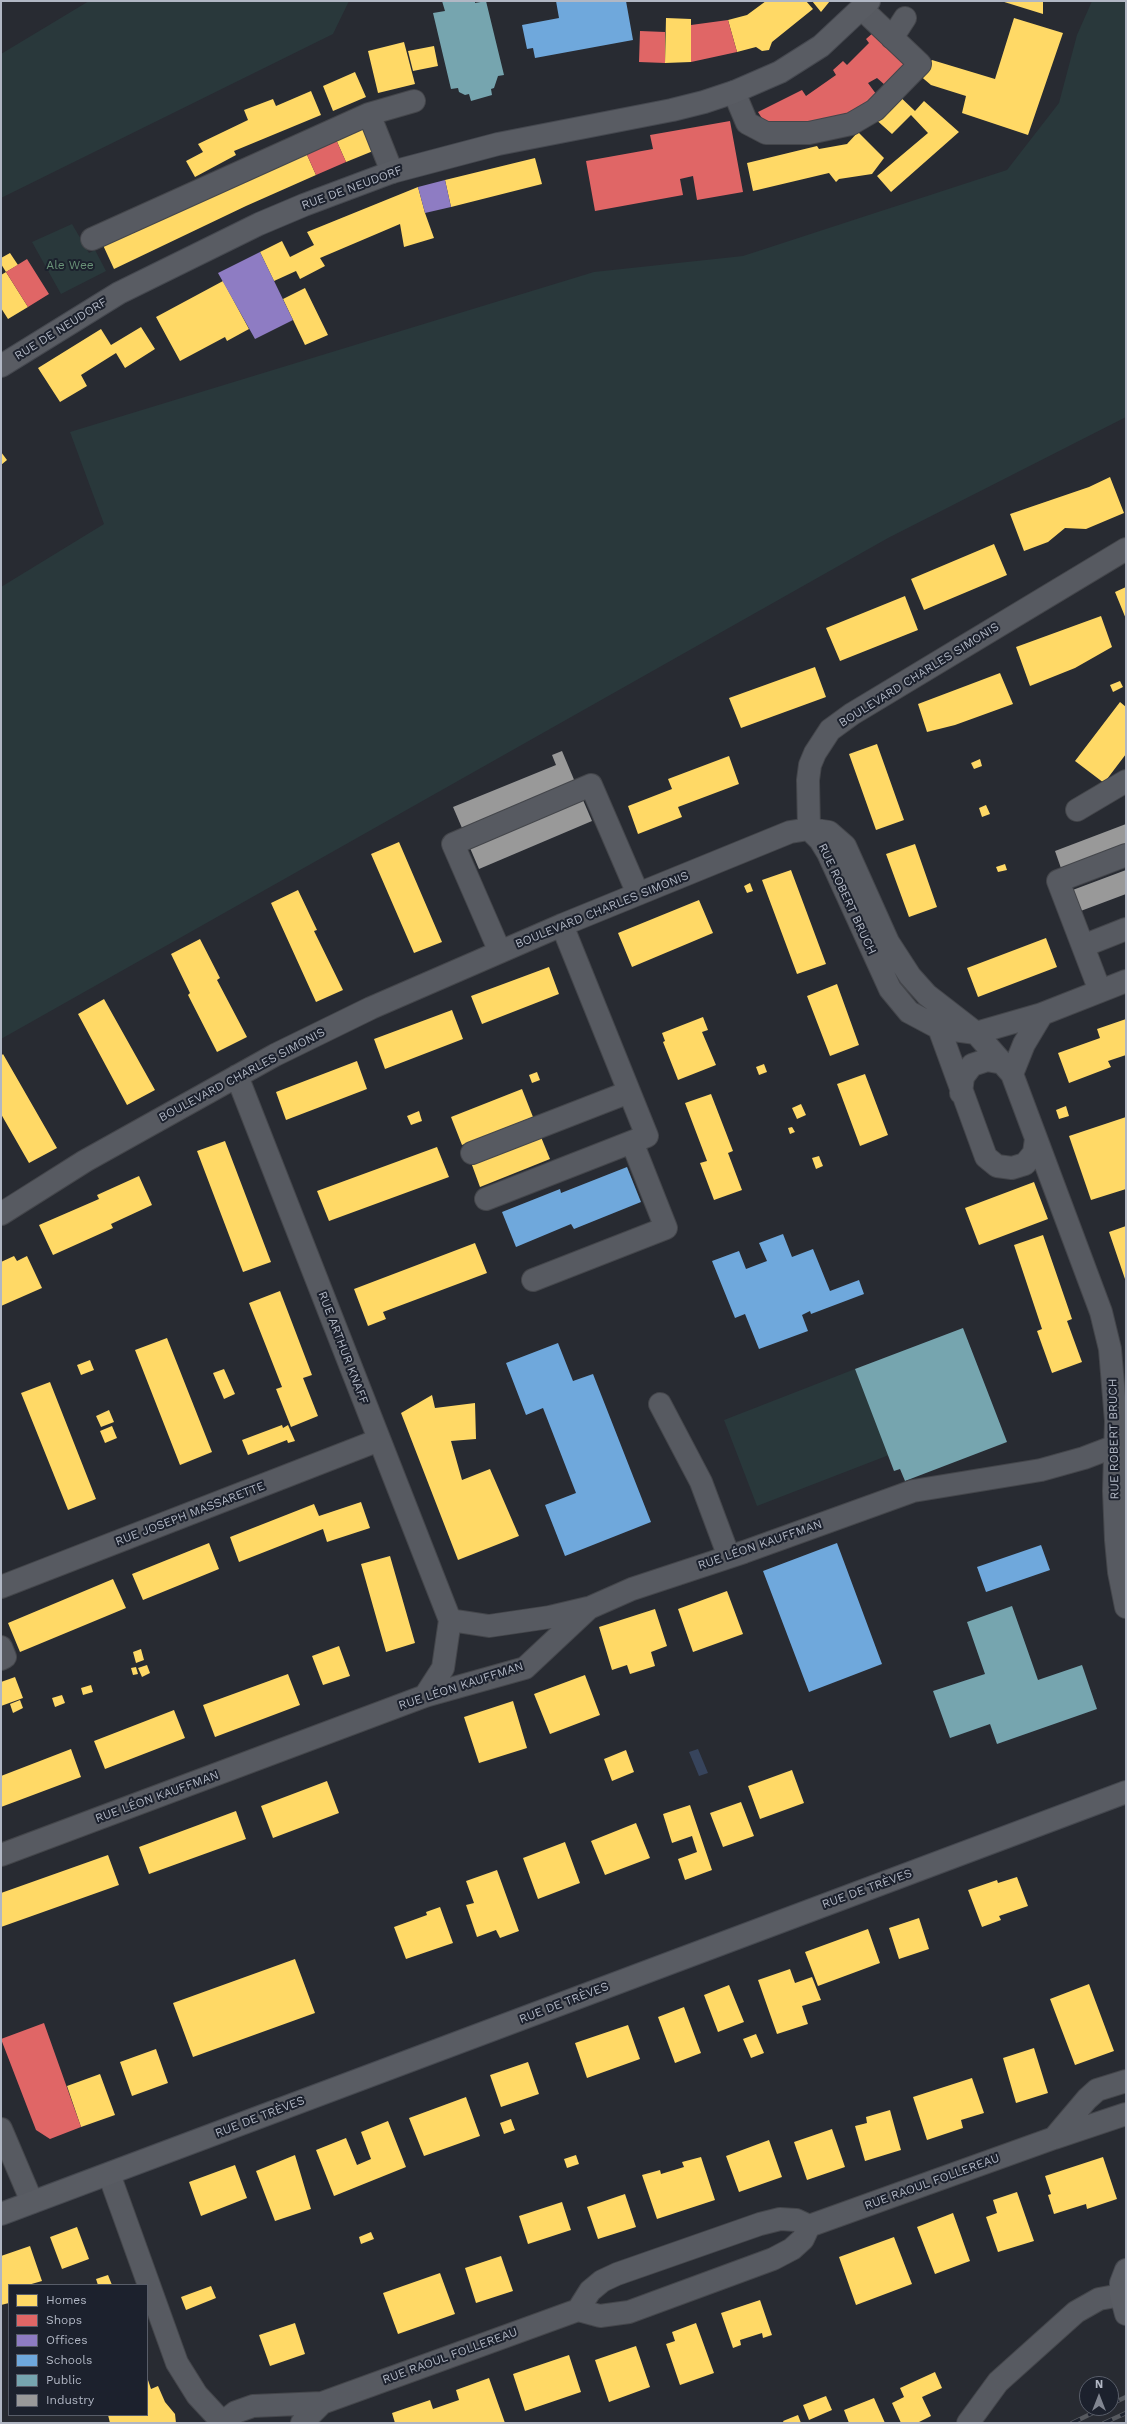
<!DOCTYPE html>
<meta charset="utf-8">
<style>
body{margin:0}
#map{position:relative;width:1127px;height:2424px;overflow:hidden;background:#282b32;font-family:"Work Sans",sans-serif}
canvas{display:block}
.frame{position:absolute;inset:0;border:2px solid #b1b7c4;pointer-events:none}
.legend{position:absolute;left:8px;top:2284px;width:140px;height:132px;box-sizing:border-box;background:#1c212d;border:1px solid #585d69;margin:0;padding:5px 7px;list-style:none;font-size:12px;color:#b1b7c4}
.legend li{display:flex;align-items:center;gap:8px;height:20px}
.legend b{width:20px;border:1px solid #585d69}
.north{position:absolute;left:1079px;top:2376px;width:40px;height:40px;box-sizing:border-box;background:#1c212d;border:1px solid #585d69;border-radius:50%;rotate:0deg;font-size:11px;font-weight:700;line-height:16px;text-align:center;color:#b1b7c4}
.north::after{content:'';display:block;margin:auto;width:14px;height:18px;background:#818691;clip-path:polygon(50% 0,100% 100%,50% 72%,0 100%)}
</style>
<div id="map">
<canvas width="1127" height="2424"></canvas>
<div class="frame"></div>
<ul class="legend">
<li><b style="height:11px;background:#ffd966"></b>Homes</li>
<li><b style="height:11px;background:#e06666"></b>Shops</li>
<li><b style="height:11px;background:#8e7cc3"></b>Offices</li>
<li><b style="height:11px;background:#6fa8dc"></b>Schools</li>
<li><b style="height:11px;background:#76a5af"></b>Public</li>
<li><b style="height:11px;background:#999"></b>Industry</li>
</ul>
<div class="north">N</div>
</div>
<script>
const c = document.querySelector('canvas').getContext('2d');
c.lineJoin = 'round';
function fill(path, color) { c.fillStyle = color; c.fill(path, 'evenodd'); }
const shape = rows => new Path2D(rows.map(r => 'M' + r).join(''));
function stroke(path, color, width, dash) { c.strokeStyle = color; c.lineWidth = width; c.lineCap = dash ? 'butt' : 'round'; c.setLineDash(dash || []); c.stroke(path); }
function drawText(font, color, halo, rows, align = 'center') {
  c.font = font + ' "Work Sans",sans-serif'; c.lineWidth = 4; c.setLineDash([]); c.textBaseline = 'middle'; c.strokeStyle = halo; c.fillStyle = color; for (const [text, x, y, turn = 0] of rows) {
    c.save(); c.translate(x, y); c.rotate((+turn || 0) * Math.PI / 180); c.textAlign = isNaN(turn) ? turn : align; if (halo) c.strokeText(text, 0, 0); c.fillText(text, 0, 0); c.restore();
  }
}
const green = shape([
 [89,1,349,1,333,34,1,198,1,54],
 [1092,1,1126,1,1126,417,888,538,1,1039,1,587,104,524,70,432,594,272,743,256,1007,170,1059,103,1077,35],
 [72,224,89,253,95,250,106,271,61,294,32,242],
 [855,1369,889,1455,757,1506,724,1420]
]);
const water = shape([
 [698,1749,708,1773,699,1776,689,1752]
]);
const homes = shape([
 [766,1,806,1,813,9,772,42,769,50,762,51,756,47,737,52,728,20,747,15],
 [812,1,830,1,821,12],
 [1001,1,1043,1,1043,14],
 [666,18,691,19,691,62,665,63],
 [1014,18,1063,33,1028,135,962,113,966,96,931,85,918,74,932,60,995,79],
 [404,42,415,84,378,93,368,51],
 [434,46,438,66,413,71,408,51],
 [355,72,366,97,333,111,323,86],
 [311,91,321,115,234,151,236,155,195,177,186,161,203,152,198,144,248,120,244,110,273,99,276,106],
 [896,93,915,111,924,101,959,132,891,192,877,176,928,133,911,115,892,134,873,117],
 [367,121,378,149,346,162,334,135],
 [858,132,884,158,872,174,839,179,836,182,829,173,753,191,747,163,817,146,819,149,847,144],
 [304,148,316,175,246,206,114,269,102,243],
 [535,158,542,184,451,207,445,180],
 [418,187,425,213,434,238,404,247,400,224,320,258,325,266,300,279,296,271,274,281,260,252,282,241,290,257,314,245,307,232],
 [10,253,18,265,6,272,1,264,1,258],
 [6,272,28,307,8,319,1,308,1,275],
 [223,281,249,329,227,341,225,337,180,361,156,317],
 [305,288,328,335,305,345,283,299],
 [141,327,155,349,125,368,116,353,81,375,87,386,60,402,38,368,101,329,111,345],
 [1,452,7,460,1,465],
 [1110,477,1124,513,1086,529,1065,528,1048,542,1024,551,1010,514,1089,487],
 [994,544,1007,575,924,610,911,579],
 [1126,587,1126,619,1115,592],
 [905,596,918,630,840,661,826,628],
 [1101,616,1112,647,1075,668,1030,686,1016,647],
 [815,667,826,697,741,728,729,698],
 [1000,673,1013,704,955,725,927,732,918,704],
 [1120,681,1123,687,1113,692,1110,685],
 [1120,702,1126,707,1126,754,1104,783,1075,761],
 [877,744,904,820,876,830,849,754],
 [729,756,739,784,678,807,682,817,638,834,628,806,672,789,668,779],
 [980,759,982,766,974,769,971,763],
 [986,805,990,814,982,817,979,808],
 [399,842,442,942,414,953,371,854],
 [915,844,937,907,909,917,886,854],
 [1005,864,1007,870,998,872,996,867],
 [791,870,826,964,797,974,762,880],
 [750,883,753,891,747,893,744,886],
 [298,890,317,930,314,931,343,990,316,1002,271,903],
 [699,900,713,933,632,967,618,933],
 [1046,938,1057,967,978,997,967,968],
 [200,939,220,978,217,980,247,1037,217,1052,188,995,190,993,171,954],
 [549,967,559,994,482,1024,471,996],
 [837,984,859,1045,830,1056,807,996],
 [104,999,155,1090,127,1105,78,1014],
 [452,1010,463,1039,385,1069,374,1039],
 [703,1017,708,1030,702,1032,716,1065,678,1080,663,1042,665,1041,662,1033],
 [1126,1019,1126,1055,1108,1061,1111,1067,1069,1083,1058,1053,1100,1038,1097,1029],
 [3,1054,57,1148,29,1163,1,1114,1,1056],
 [357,1061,367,1089,286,1120,276,1092],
 [764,1064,767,1072,759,1075,756,1067],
 [537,1072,540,1080,532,1083,529,1075],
 [865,1074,888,1135,860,1146,837,1084],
 [522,1089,533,1117,462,1145,451,1117],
 [711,1094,733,1151,728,1153,742,1190,714,1200,700,1163,707,1161,685,1103],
 [801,1104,806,1115,797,1119,792,1108],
 [1066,1106,1069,1116,1059,1119,1056,1110],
 [419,1111,422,1121,411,1125,407,1116],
 [1126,1117,1126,1189,1091,1200,1069,1136],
 [792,1127,795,1132,790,1134,788,1128],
 [541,1137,550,1159,480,1187,472,1165],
 [225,1141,271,1262,243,1272,197,1151],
 [437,1147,449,1177,329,1221,317,1191],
 [819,1156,823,1166,816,1169,812,1158],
 [139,1176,152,1205,111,1224,113,1228,53,1255,39,1225,99,1199,97,1195],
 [1034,1182,1048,1219,979,1245,965,1208],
 [1126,1226,1126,1282,1109,1232],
 [1043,1235,1072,1319,1067,1321,1082,1362,1052,1373,1037,1331,1042,1329,1014,1245],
 [475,1243,487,1273,383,1312,386,1319,368,1326,354,1289],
 [14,1256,17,1261,27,1256,42,1288,1,1306,1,1262],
 [280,1291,312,1375,303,1378,318,1416,291,1427,276,1389,282,1387,249,1303],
 [167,1338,212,1452,180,1465,135,1350],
 [90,1360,94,1370,81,1375,77,1365],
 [224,1369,235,1394,224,1399,213,1373],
 [50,1382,96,1499,68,1510,21,1393],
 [432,1395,435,1408,475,1403,476,1439,451,1441,462,1480,490,1469,519,1536,458,1560,401,1413],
 [109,1410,114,1422,101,1427,96,1416],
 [282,1425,283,1428,288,1425,295,1441,288,1443,287,1440,248,1455,242,1440],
 [112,1426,117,1438,105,1443,100,1431],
 [361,1502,370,1528,327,1542,323,1529,239,1562,230,1537,314,1504,319,1516],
 [209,1543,219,1569,143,1600,132,1574],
 [390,1556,415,1643,386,1652,361,1564],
 [113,1579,126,1608,20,1652,8,1623],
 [727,1591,743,1634,693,1652,678,1609],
 [655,1609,667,1646,651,1652,655,1666,630,1674,627,1665,612,1670,599,1627],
 [339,1646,350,1676,323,1685,312,1656],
 [141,1649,144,1660,136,1663,133,1652],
 [147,1665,150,1673,142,1677,138,1668],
 [136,1667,138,1674,133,1675,131,1668],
 [288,1674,300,1705,215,1737,203,1705],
 [585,1675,600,1715,550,1734,534,1694],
 [15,1677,23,1698,1,1706,1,1682],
 [91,1685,93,1692,83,1695,81,1688],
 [62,1695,65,1703,55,1707,52,1698],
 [20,1700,23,1708,13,1713,10,1704],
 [513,1701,527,1748,479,1763,464,1717],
 [174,1710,185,1738,105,1769,94,1741],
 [71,1749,81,1777,1,1807,1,1776],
 [626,1750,634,1772,612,1781,604,1759],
 [792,1770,804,1803,760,1819,748,1786],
 [327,1781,339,1813,273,1838,261,1806],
 [741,1802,754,1836,723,1847,710,1813],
 [690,1805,712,1870,685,1880,678,1859,697,1852,692,1836,672,1843,663,1814],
 [236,1811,246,1839,149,1874,139,1847],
 [636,1823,650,1858,605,1875,591,1841],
 [565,1842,580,1883,538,1899,523,1858],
 [108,1855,119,1885,1,1927,1,1893],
 [497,1870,519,1931,500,1938,496,1930,477,1937,466,1905,474,1903,466,1881],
 [1017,1877,1028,1906,999,1916,1001,1920,982,1927,968,1890,997,1880,998,1883],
 [440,1907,453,1943,406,1959,394,1927,427,1915,426,1912],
 [919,1918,929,1949,899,1959,889,1928],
 [868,1929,880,1963,818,1986,805,1952],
 [295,1959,315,2013,193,2057,173,2003],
 [790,1969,795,1983,812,1977,821,2000,802,2006,808,2024,777,2034,758,1980],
 [1089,1984,1114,2051,1075,2065,1050,1999],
 [729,1985,744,2022,718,2032,704,1995],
 [684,2007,701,2053,675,2063,658,2017],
 [628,2025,640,2059,587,2078,575,2043],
 [756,2034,764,2053,751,2058,743,2039],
 [1034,2048,1048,2093,1016,2103,1003,2058],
 [156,2049,168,2083,132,2096,120,2062],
 [528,2062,539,2094,501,2107,490,2075],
 [100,2074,115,2115,81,2127,67,2086],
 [972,2078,984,2113,961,2120,963,2128,927,2140,913,2097],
 [466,2097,480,2136,424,2156,409,2118],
 [890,2110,901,2150,865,2161,855,2126,867,2123,866,2117],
 [511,2119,515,2130,504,2134,500,2123],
 [388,2121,406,2167,334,2196,316,2150,346,2138,357,2165,371,2159,361,2132],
 [832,2129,845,2167,807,2180,794,2142],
 [769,2140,782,2177,739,2192,726,2156],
 [295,2155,311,2209,275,2221,256,2171],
 [576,2155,579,2164,567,2168,564,2159],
 [701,2157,715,2200,657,2219,642,2175,660,2170,661,2174,684,2167,682,2162],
 [1103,2157,1117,2199,1087,2209,1086,2204,1054,2214,1048,2195,1051,2194,1045,2176],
 [235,2165,247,2198,201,2216,189,2182],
 [1017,2192,1034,2241,998,2252,986,2217,997,2213,993,2200],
 [625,2194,636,2227,598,2239,587,2207],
 [562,2202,571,2230,528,2244,519,2216],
 [953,2213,970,2261,935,2274,917,2227],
 [77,2227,89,2259,62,2269,50,2237],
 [371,2232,374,2239,361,2244,359,2237],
 [894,2237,912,2284,856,2305,839,2257],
 [30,2246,42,2281,28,2285,9,2285,9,2303,1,2305,1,2256],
 [501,2256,513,2291,476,2303,465,2268],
 [440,2273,455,2314,398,2334,383,2293],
 [108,2275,112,2285,98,2285,96,2279],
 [211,2286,216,2298,186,2310,181,2297],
 [760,2300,772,2335,763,2338,762,2333,740,2340,741,2345,733,2348,721,2313],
 [295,2323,305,2354,270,2366,259,2335],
 [696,2323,714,2373,680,2385,666,2344,675,2341,672,2332],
 [636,2346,650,2387,609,2402,595,2360],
 [569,2355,581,2392,525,2411,513,2374],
 [935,2372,942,2388,922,2397,931,2416,917,2423,901,2423,892,2403,904,2397,900,2388],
 [147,2377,151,2389,158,2386,165,2402,175,2414,176,2423,110,2423,108,2415,147,2415],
 [489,2378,505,2423,395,2423,392,2413,430,2400,433,2409,459,2400,456,2390],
 [826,2396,832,2410,809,2420,803,2405],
 [874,2398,885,2423,849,2423,844,2410],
 [798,2415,801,2423,784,2423,783,2421]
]);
const shops = shape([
 [728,20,737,52,691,62,691,25],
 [640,31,665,32,665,63,639,62],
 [874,32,908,62,885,85,877,78,868,83,879,98,849,117,768,128,758,112,802,90,806,96,836,75,833,70,843,61,847,65,869,43,866,39],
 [730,121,743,192,697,200,693,176,680,179,683,195,595,211,586,161,653,149,650,135],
 [334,135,346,162,316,175,304,148],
 [27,259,49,294,28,307,6,272],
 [44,2023,81,2127,50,2139,36,2130,1,2039]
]);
const offices = shape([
 [445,180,451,207,425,213,418,187],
 [260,252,293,320,255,339,218,273]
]);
const schools = shape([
 [556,1,626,1,633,40,535,58,533,48,527,49,522,25,559,18],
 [627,1167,641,1202,574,1229,571,1224,516,1247,502,1212,560,1189,561,1193],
 [783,1234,792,1257,813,1249,830,1291,859,1280,864,1294,811,1314,810,1311,802,1315,808,1331,759,1349,745,1314,735,1318,712,1261,739,1251,746,1269,767,1261,759,1243],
 [558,1343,573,1381,593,1374,651,1522,565,1556,545,1505,576,1493,543,1408,526,1415,506,1363],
 [837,1543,882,1664,809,1692,763,1571],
 [1041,1545,1050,1570,986,1592,977,1567]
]);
const public = shape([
 [442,1,475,1,475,3,486,1,504,75,498,76,494,88,491,89,492,95,471,101,469,94,465,95,459,92,458,88,451,89,433,13,445,11],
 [963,1328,1007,1442,905,1481,900,1469,894,1471,855,1369],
 [1012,1606,1038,1680,1082,1665,1097,1709,997,1744,990,1724,950,1738,933,1691,985,1674,967,1622]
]);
const industry = shape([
 [562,751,575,782,462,828,453,807,556,765,552,755],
 [583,800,592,821,479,869,470,848],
 [1126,824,1126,847,1062,871,1055,851],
 [1126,870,1126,894,1078,912,1070,891]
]);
const minor = shape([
 [892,38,905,18],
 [734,92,747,123,766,133,809,133,851,124,875,110,920,64,862,9],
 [369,114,414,101],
 [92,239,369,114,392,172],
 [1077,810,1126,781],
 [809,829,808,780,810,765,815,753,830,730,852,714,1126,549],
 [809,829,820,840,828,853,890,989,909,1012,939,1028,976,1033,1042,1014,1126,981],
 [1083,946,1126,929],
 [500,952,453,844,591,785,638,894],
 [1100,991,1058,881,1126,855],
 [939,1028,986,1157,997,1166,1012,1168,1025,1164,1034,1153,1036,1139],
 [1012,1074,1024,1044,1042,1014],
 [237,1076,450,1620,443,1668,425,1696],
 [961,1093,963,1077,972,1065,987,1060,1003,1063],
 [472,1153,629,1092],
 [486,1199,647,1136,562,925],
 [1,1214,85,1161,275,1055,371,1008,562,925,790,832,809,829,829,832,845,846,888,942,910,976,927,995,976,1033,1012,1074,1101,1312,1110,1349,1116,1421,1114,1491,1116,1540,1119,1572,1126,1607],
 [533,1280,666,1228,632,1142],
 [660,1404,701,1482,729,1557],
 [1,1587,379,1440],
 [450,1620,489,1626,550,1617,588,1608],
 [1,1647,5,1657,1,1659],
 [1,1855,425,1696,525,1668,589,1608,632,1589,744,1552,913,1491,1041,1470,1084,1458,1126,1442],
 [1,2129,32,2202],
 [1054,2138,1087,2099,1097,2090,1126,2081],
 [109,2174,177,2363,197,2395,223,2423],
 [809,2226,803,2239,792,2249,773,2259,629,2312,600,2316,578,2310,590,2291,602,2281,617,2274,760,2224,780,2219,796,2220,809,2226,1054,2138,1126,2114],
 [222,2423,236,2412,253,2406,322,2403,578,2310],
 [302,2423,322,2403],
 [968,2423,998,2382,1076,2312,1099,2299,1121,2295]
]);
const major = shape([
 [1,366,119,293,259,224,304,205,392,172,498,144,672,110,704,102,734,92,780,72,821,46,869,1],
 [1,2214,1126,1792],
 [1126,2270,1121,2283,1121,2295,1126,2314]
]);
const rail = shape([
 [1111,2404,1126,2397],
 [1072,2423,1103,2408],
 [1104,2423,1126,2413]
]);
const streetNames = [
 ["RUE DE NEUDORF",352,188,-20],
 ["RUE DE NEUDORF",61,329,-32],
 ["BOULEVARD CHARLES SIMONIS",919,675,-32],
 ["RUE ROBERT BRUCH",847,899,65],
 ["BOULEVARD CHARLES SIMONIS",602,910,-22],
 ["BOULEVARD CHARLES SIMONIS",242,1075,-28],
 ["RUE ARTHUR KNAFF",343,1348,69],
 ["RUE ROBERT BRUCH",1114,1439,-91],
 ["RUE JOSEPH MASSARETTE",190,1514,-21],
 ["RUE LÉON KAUFFMAN",760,1545,-19],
 ["RUE LÉON KAUFFMAN",461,1686,-18],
 ["RUE LÉON KAUFFMAN",157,1797,-20],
 ["RUE DE TRÈVES",867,1889,-20],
 ["RUE DE TRÈVES",564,2003,-21],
 ["RUE DE TRÈVES",260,2117,-21],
 ["RUE RAOUL FOLLEREAU",932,2182,-20],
 ["RUE RAOUL FOLLEREAU",450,2356,-20]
];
const parkNames = [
 ["Ale Wee",70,265]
];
fill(green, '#29383b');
fill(water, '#37445c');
fill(homes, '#ffd966');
fill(shops, '#e06666');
fill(offices, '#8e7cc3');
fill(schools, '#6fa8dc');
fill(public, '#76a5af');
fill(industry, '#999');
stroke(minor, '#44464b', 24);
stroke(major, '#45484f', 24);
stroke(minor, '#575a61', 22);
stroke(major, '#595c63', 22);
stroke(rail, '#56595f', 4.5);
stroke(rail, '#1c212d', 3, [9]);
drawText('12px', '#b1b7c4', '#1c212d', streetNames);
drawText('12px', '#6a9378', '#1c212d', parkNames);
</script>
